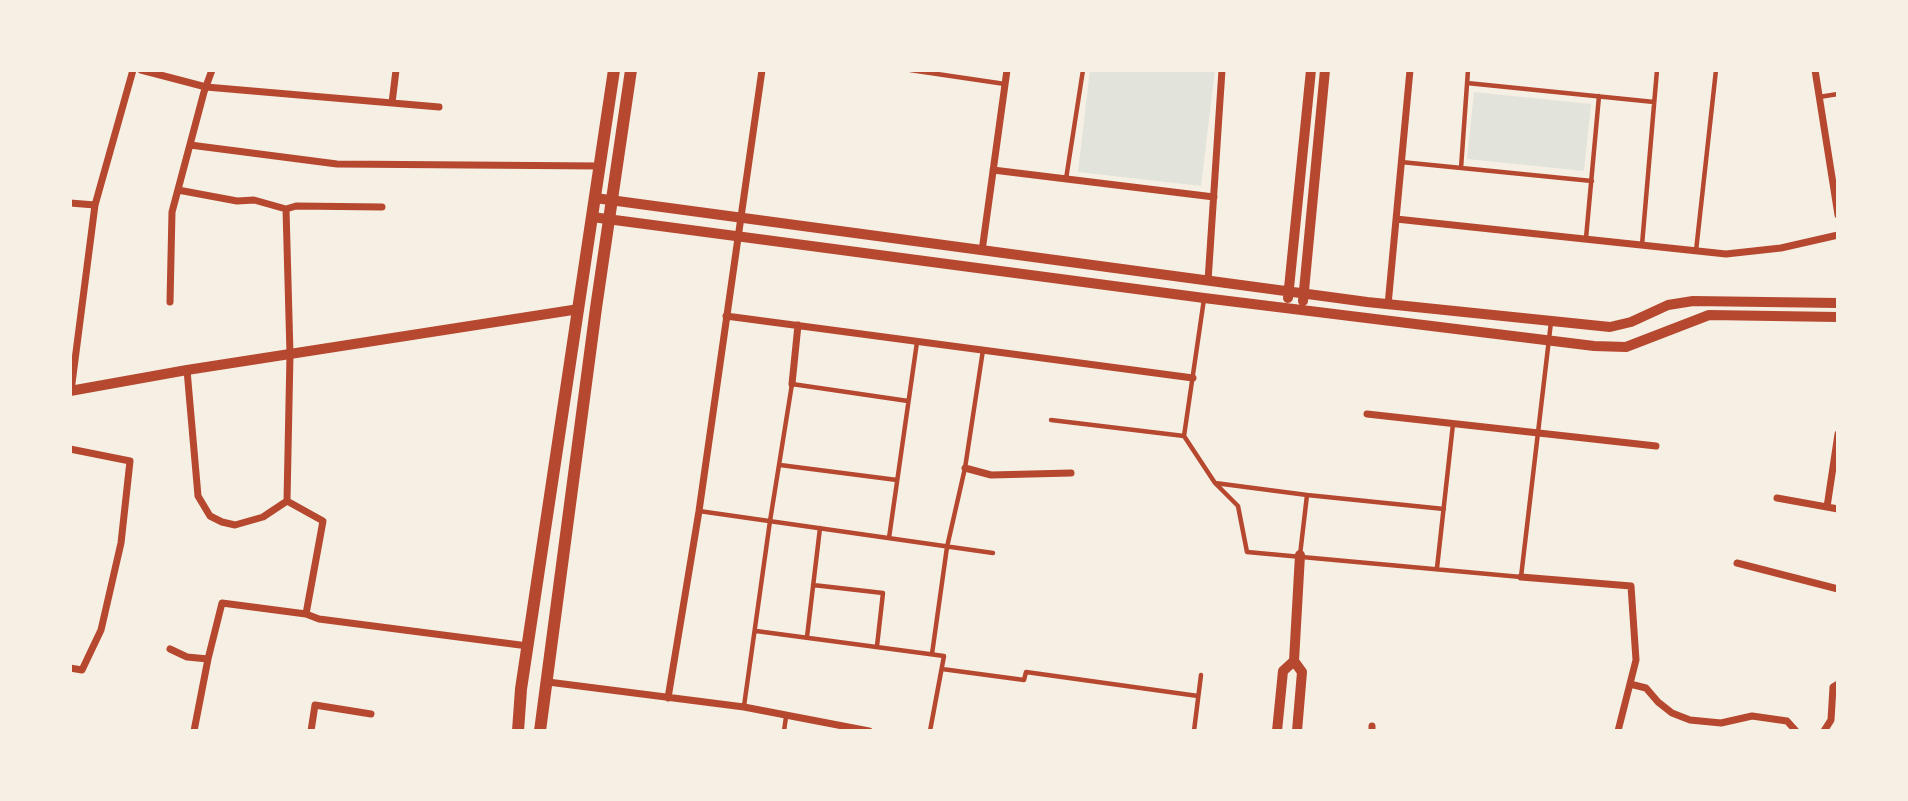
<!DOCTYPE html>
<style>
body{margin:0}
#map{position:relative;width:1908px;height:801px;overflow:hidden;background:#f6efe4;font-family:"Open Sans",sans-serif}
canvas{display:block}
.frame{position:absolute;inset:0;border:72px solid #f6efe4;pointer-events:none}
</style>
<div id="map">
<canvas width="1908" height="801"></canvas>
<div class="frame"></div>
</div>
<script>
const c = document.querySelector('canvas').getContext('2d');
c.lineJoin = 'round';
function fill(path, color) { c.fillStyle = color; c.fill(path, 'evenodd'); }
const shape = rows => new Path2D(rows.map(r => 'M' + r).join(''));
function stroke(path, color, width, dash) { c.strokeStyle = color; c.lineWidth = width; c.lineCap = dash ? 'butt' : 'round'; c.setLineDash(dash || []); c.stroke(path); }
const green = shape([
 [1090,70,1215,70,1201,186,1078,172],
 [1474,92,1591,104,1584,171,1467,159]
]);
const service = shape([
 [910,70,1005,84],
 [1467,83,1654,102],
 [1819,97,1838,94],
 [1401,162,1592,181],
 [1461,168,1468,70],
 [1066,179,1083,70],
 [1586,238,1599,96],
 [1642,245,1657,70],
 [1696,251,1716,70],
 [1051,420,1184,436,1204,299],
 [1184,436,1215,483,1238,506,1247,552,1521,577,1551,322],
 [780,465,897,480],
 [1215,483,1307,495],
 [699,511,993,553],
 [889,538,917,342],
 [1300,555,1307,495,1444,509],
 [1437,568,1453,424],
 [813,585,883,593,877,646],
 [756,631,944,656,930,731],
 [807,637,820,528],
 [932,654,947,547,965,468,983,350],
 [942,669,1024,680,1026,672,1198,696],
 [744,706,770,521,792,384,908,401],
 [784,731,786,717],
 [1194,731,1201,675]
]);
const minor = shape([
 [141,70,206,87,439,107],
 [1815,70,1838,215],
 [392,103,396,70],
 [190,145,337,164,600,166],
 [993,170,1214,197],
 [178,190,237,201,254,200,286,209,296,206,382,207],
 [70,203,95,205],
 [286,209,290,354,287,501],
 [1396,219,1726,254,1781,248,1838,235],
 [982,251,1007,70],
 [1208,281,1222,70],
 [170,302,172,212,204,92,212,70],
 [1388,305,1410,70],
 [726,316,1193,378],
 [187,370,198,496,210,516,222,522,235,525,263,517,287,501],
 [792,384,798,325],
 [71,391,95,205,133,70],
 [1367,414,1656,446],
 [70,449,130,461,121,543,101,630,82,670,70,668],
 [965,468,991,475,1071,473],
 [1777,498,1838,509],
 [287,501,323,521,306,614],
 [1827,507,1838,434],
 [1737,563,1838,589],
 [1521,577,1631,586,1636,660,1618,731],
 [170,649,187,657,208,659],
 [548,682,744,707,869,731],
 [1630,684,1646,688,1658,702,1672,713,1690,720,1721,723,1752,716,1787,721,1796,731],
 [668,698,699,511,762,70],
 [194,731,208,659,222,603,306,614,319,619,528,646],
 [311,731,315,705,371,714],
 [1372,731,1372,726],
 [1824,731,1831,720,1833,687,1838,684]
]);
const tertiary = shape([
 [595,198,1367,302,1610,327,1631,322,1668,305,1693,301,1838,303],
 [592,217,1204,298,1594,346,1626,347,1709,315,1838,317],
 [1288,298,1311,70],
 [1303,301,1325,70],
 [70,391,187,370,579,309],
 [1277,731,1283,671,1294,661],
 [1297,731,1302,672,1294,661,1300,555]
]);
const secondary = shape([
 [518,731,521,689,614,70],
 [540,731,596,308,631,70]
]);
fill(green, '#e2e4dc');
stroke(service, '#b5482f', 4.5);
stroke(minor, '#b5482f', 7);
stroke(tertiary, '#b5482f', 10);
stroke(secondary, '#b5482f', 12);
</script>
